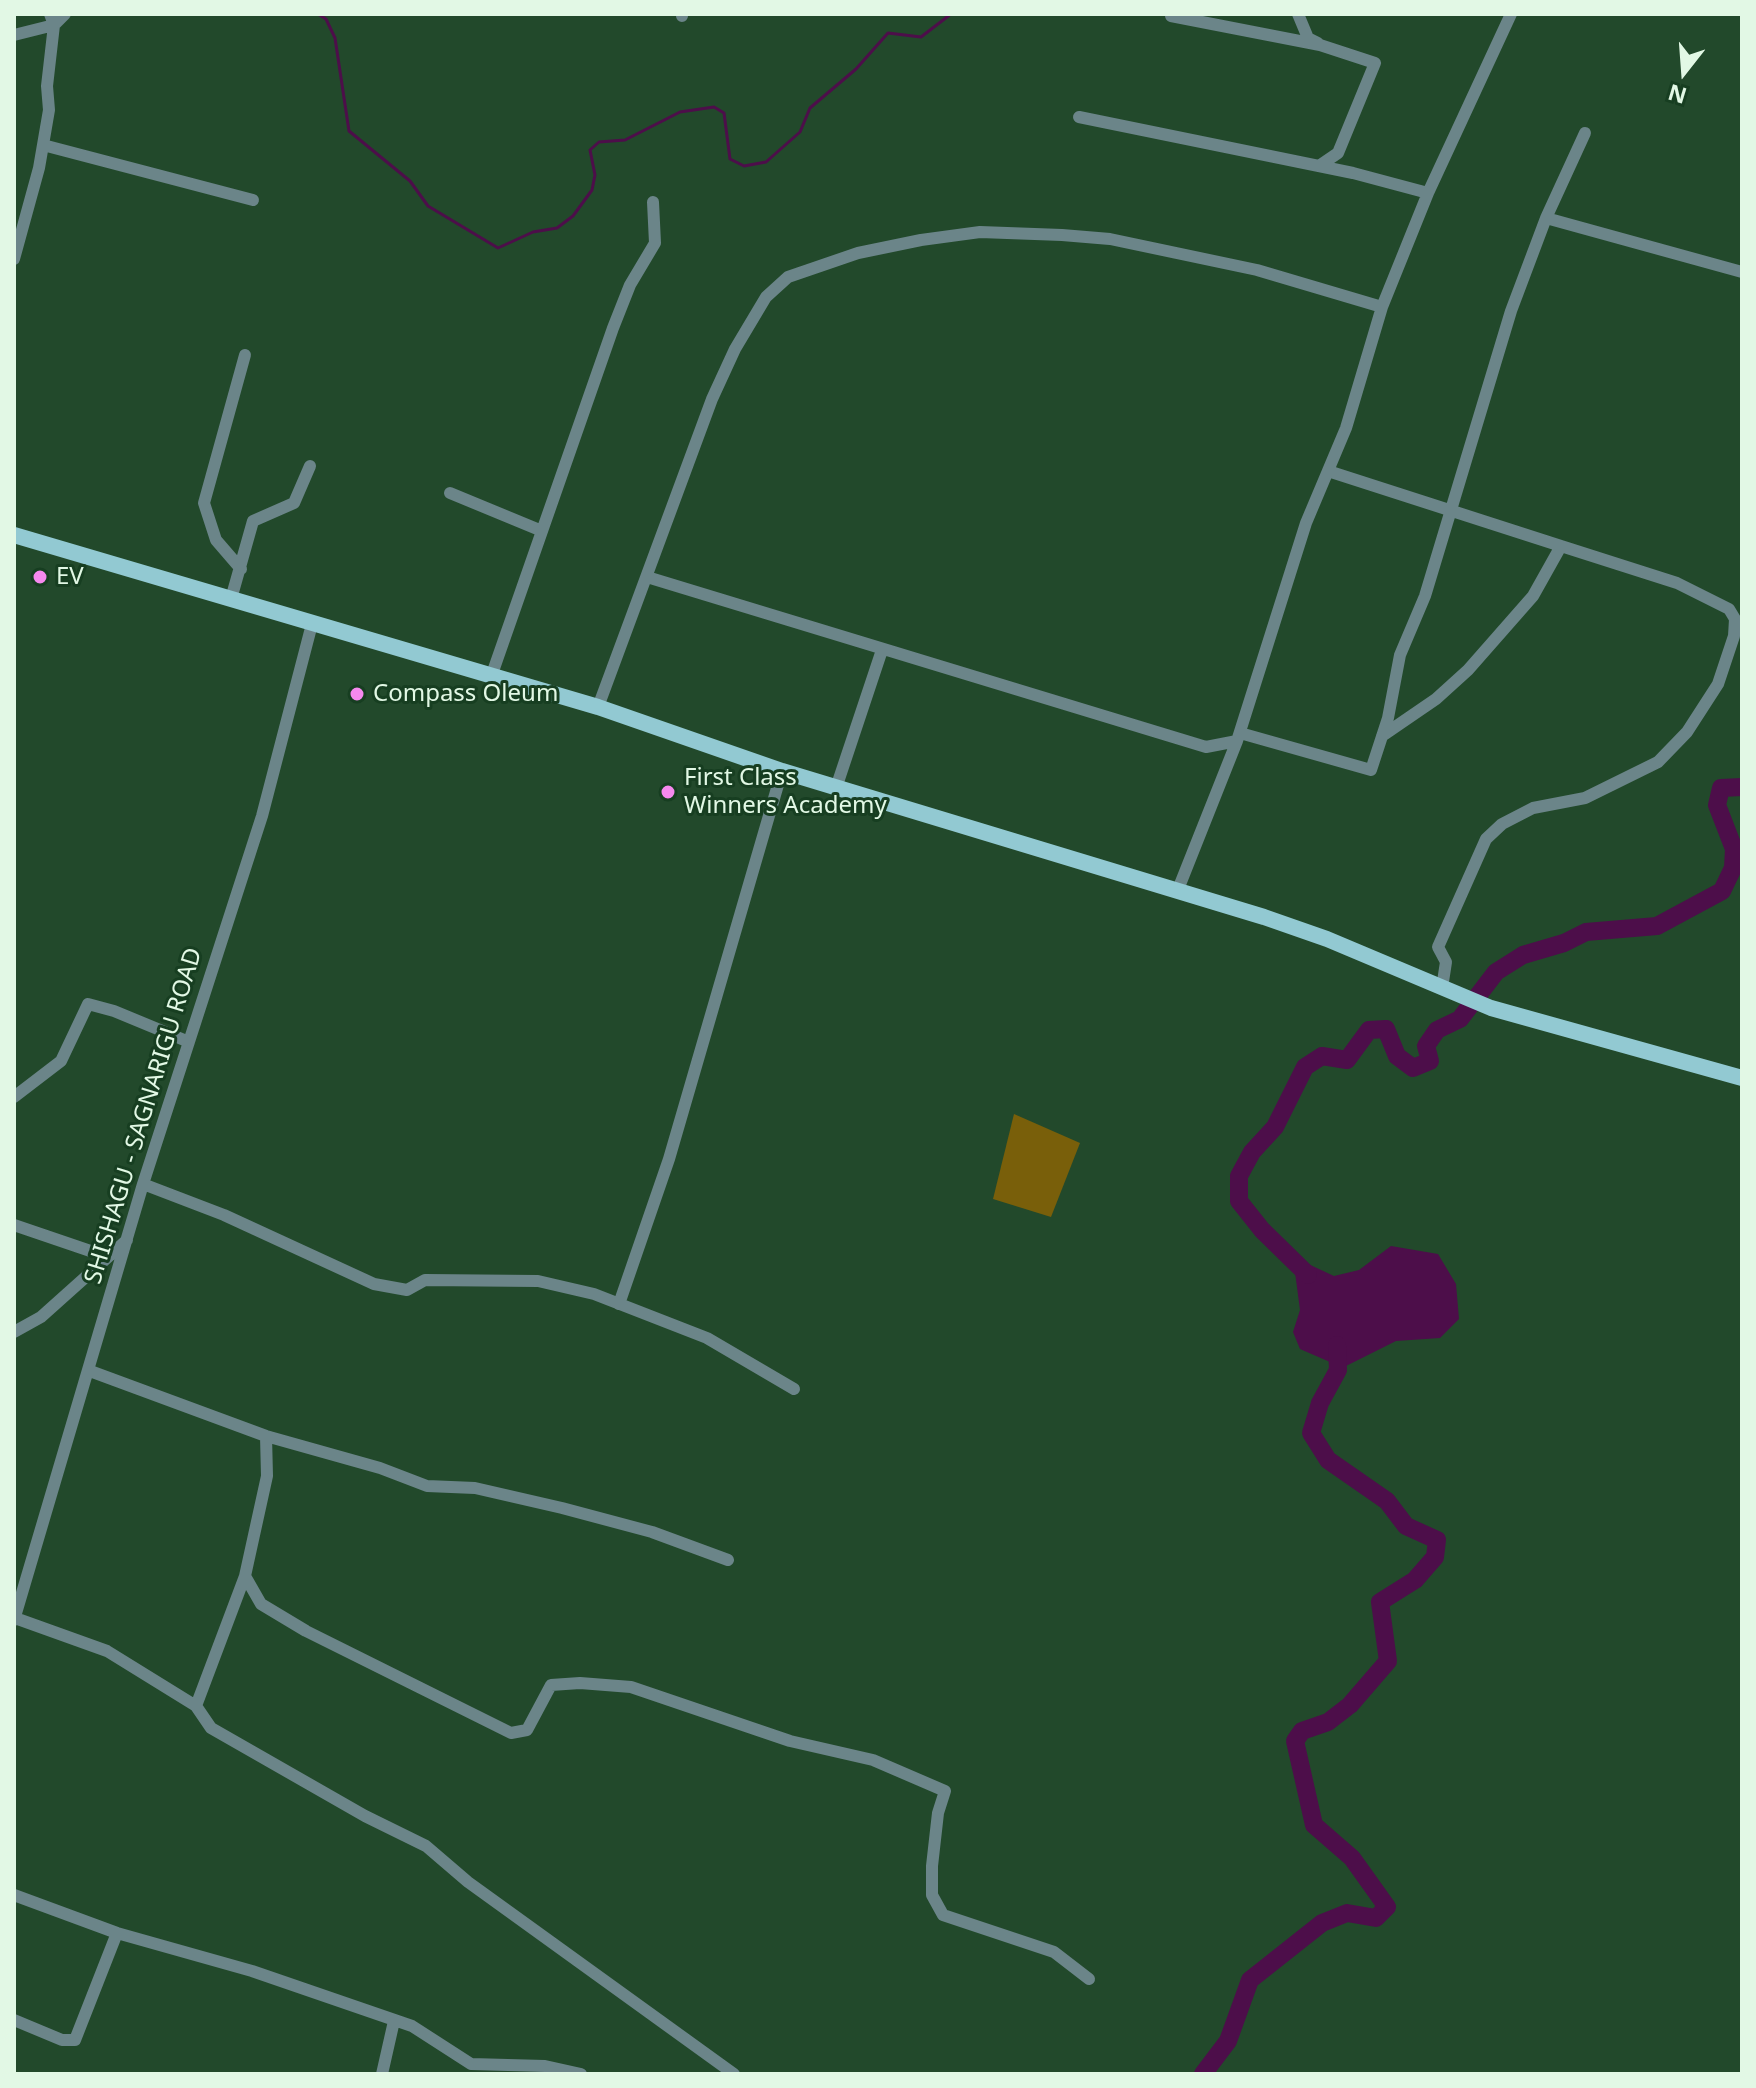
<!DOCTYPE html>
<style>
body{margin:0}
#map{position:relative;width:1756px;height:2088px;overflow:hidden;background:#22492b;font-family:"Noto Sans",sans-serif}
canvas{display:block}
.frame{position:absolute;inset:0;border:16px solid #e2f8e5;pointer-events:none}
.north{position:absolute;left:1644px;top:32px;width:80px;height:80px;-webkit-text-stroke:6px #173e21;paint-order:stroke;rotate:197deg;font-size:22px;font-weight:700;line-height:32px;text-align:center;color:#e2f8e5}
.north::after{content:'';display:block;margin:auto;width:28px;height:36px;background:#e2f8e5;clip-path:polygon(50% 0,100% 100%,50% 72%,0 100%)}
</style>
<div id="map">
<canvas width="1756" height="2088"></canvas>
<div class="frame"></div>
<div class="north">N</div>
</div>
<script>
const c = document.querySelector('canvas').getContext('2d');
c.lineJoin = 'round';
function fill(path, color) { c.fillStyle = color; c.fill(path, 'evenodd'); }
const shape = rows => new Path2D(rows.map(r => 'M' + r).join(''));
function stroke(path, color, width, dash) { c.strokeStyle = color; c.lineWidth = width; c.lineCap = dash ? 'butt' : 'round'; c.setLineDash(dash || []); c.stroke(path); }
function drawText(font, color, halo, rows, align = 'center') {
  c.font = font + ' "Noto Sans",sans-serif'; c.lineWidth = 6; c.setLineDash([]); c.textBaseline = 'middle'; c.strokeStyle = halo; c.fillStyle = color; for (const [text, x, y, turn = 0] of rows) {
    c.save(); c.translate(x, y); c.rotate((+turn || 0) * Math.PI / 180); c.textAlign = isNaN(turn) ? turn : align; if (halo) c.strokeText(text, 0, 0); c.fillText(text, 0, 0); c.restore();
  }
}
const green = shape([
 [1014,1114,1080,1143,1051,1217,993,1199]
]);
const water = shape([
 [1391,1246,1438,1254,1456,1284,1459,1319,1440,1338,1396,1341,1338,1370,1330,1362,1300,1349,1293,1332,1300,1310,1293,1257,1334,1276,1359,1270]
]);
const stream = shape([
 [318,14,326,19,335,38,349,131,410,181,428,206,498,248,533,232,557,228,573,216,592,190,595,175,590,150,599,142,625,140,680,112,714,107,724,113,730,159,744,166,766,162,800,132,810,108,856,69,888,33,921,37,951,14]
]);
const river = shape([
 [1308,1275,1262,1230,1239,1201,1239,1176,1252,1152,1275,1127,1305,1067,1322,1056,1347,1060,1369,1030,1386,1029,1397,1056,1413,1068,1430,1061,1426,1046,1437,1030,1460,1019,1496,972,1523,955,1564,943,1586,932,1657,926,1722,891,1733,868,1734,849,1717,805,1721,788,1742,787],
 [1203,2074,1228,2041,1250,1980,1322,1923,1347,1913,1376,1918,1387,1907,1352,1858,1314,1825,1295,1741,1302,1731,1328,1722,1350,1705,1388,1661,1380,1602,1415,1580,1435,1557,1437,1540,1406,1526,1387,1501,1328,1460,1311,1433,1320,1403,1338,1370,1337,1345]
]);
const minor = shape([
 [1298,14,1308,38,1318,43],
 [682,16,682,14],
 [1171,16,1320,45,1375,63,1338,153,1319,166],
 [14,35,54,25,65,14],
 [1079,117,1353,173,1428,193],
 [43,145,253,200],
 [1546,218,1585,133],
 [14,259,39,168,49,110,47,86,54,25,50,14],
 [1328,471,1561,546],
 [450,493,542,531],
 [241,569,216,540,204,503,245,355],
 [647,577,1206,747,1237,741],
 [231,599,253,521,294,503,310,466],
 [491,677,613,328,630,285,655,243,653,202],
 [598,707,712,399,735,349,766,297,788,277,858,253,921,240,980,232,1062,235,1110,239,1257,270,1382,307],
 [1240,733,1371,770,1388,718,1400,655,1425,596,1511,311,1546,218,1742,272],
 [1382,736,1436,699,1468,670,1533,596,1561,546,1677,583,1729,609,1735,619,1734,636,1718,684,1687,732,1658,762,1585,798,1533,808,1502,824,1486,839,1438,947,1446,962,1442,988],
 [836,788,882,650],
 [1177,892,1237,741,1306,523,1346,428,1382,307,1428,193,1511,14],
 [14,1097,61,1061,88,1004,114,1011,189,1042],
 [143,1184,224,1215,374,1284,407,1290,425,1280,538,1281,594,1294,707,1338,794,1389],
 [14,1225,108,1257],
 [619,1304,669,1159,782,771],
 [14,1332,41,1317,127,1240],
 [90,1371,266,1436,380,1468,427,1486,475,1488,562,1508,652,1532,728,1560],
 [266,1436,267,1476,245,1576,261,1604,306,1631,511,1733,527,1730,551,1685,580,1683,631,1687,790,1741,873,1760,945,1791,938,1813,932,1866,932,1895,943,1915,1054,1952,1089,1979],
 [245,1576,196,1706,211,1728,365,1816,426,1846,468,1882,734,2074],
 [15,1618,107,1651,196,1706],
 [14,1620,143,1184,262,816,312,624],
 [14,1895,117,1933,252,1971,412,2026,471,2064,545,2066,581,2074],
 [14,2020,62,2040,75,2040,117,1933],
 [382,2074,394,2021]
]);
const major = shape([
 [14,535,598,707,782,771,1264,917,1327,939,1491,1008,1742,1078]
]);
const markers = [
 [40,577,8,"#f689ee"],
 [357,694,8,"#f689ee"],
 [668,792,8,"#f689ee"]
];
const poiNames = [
 ["EV",56,577],
 ["Compass Oleum",373,694],
 ["First Class",684,778],
 ["Winners Academy",684,806]
];
const streetNames = [
 ["SHISHAGU - SAGNARIGU ROAD",144,1116,-73]
];
fill(green, '#795f0a');
fill(water, '#4d0e4a');
stroke(stream, '#4d0e4a', 3);
stroke(river, '#4d0e4a', 18);
stroke(minor, '#6b8589', 12);
stroke(major, '#92c9d2', 16);
for (const [x, y, r, color] of markers) { const dot = new Path2D(); dot.arc(x, y, r, 0, 2 * Math.PI); c.fillStyle = color; c.fill(dot); stroke(dot, '#173e21', 3); }
drawText('24px', '#e2f8e5', '#173e21', poiNames, 'left');
drawText('24px', '#e2f8e5', '#173e21', streetNames);
</script>
